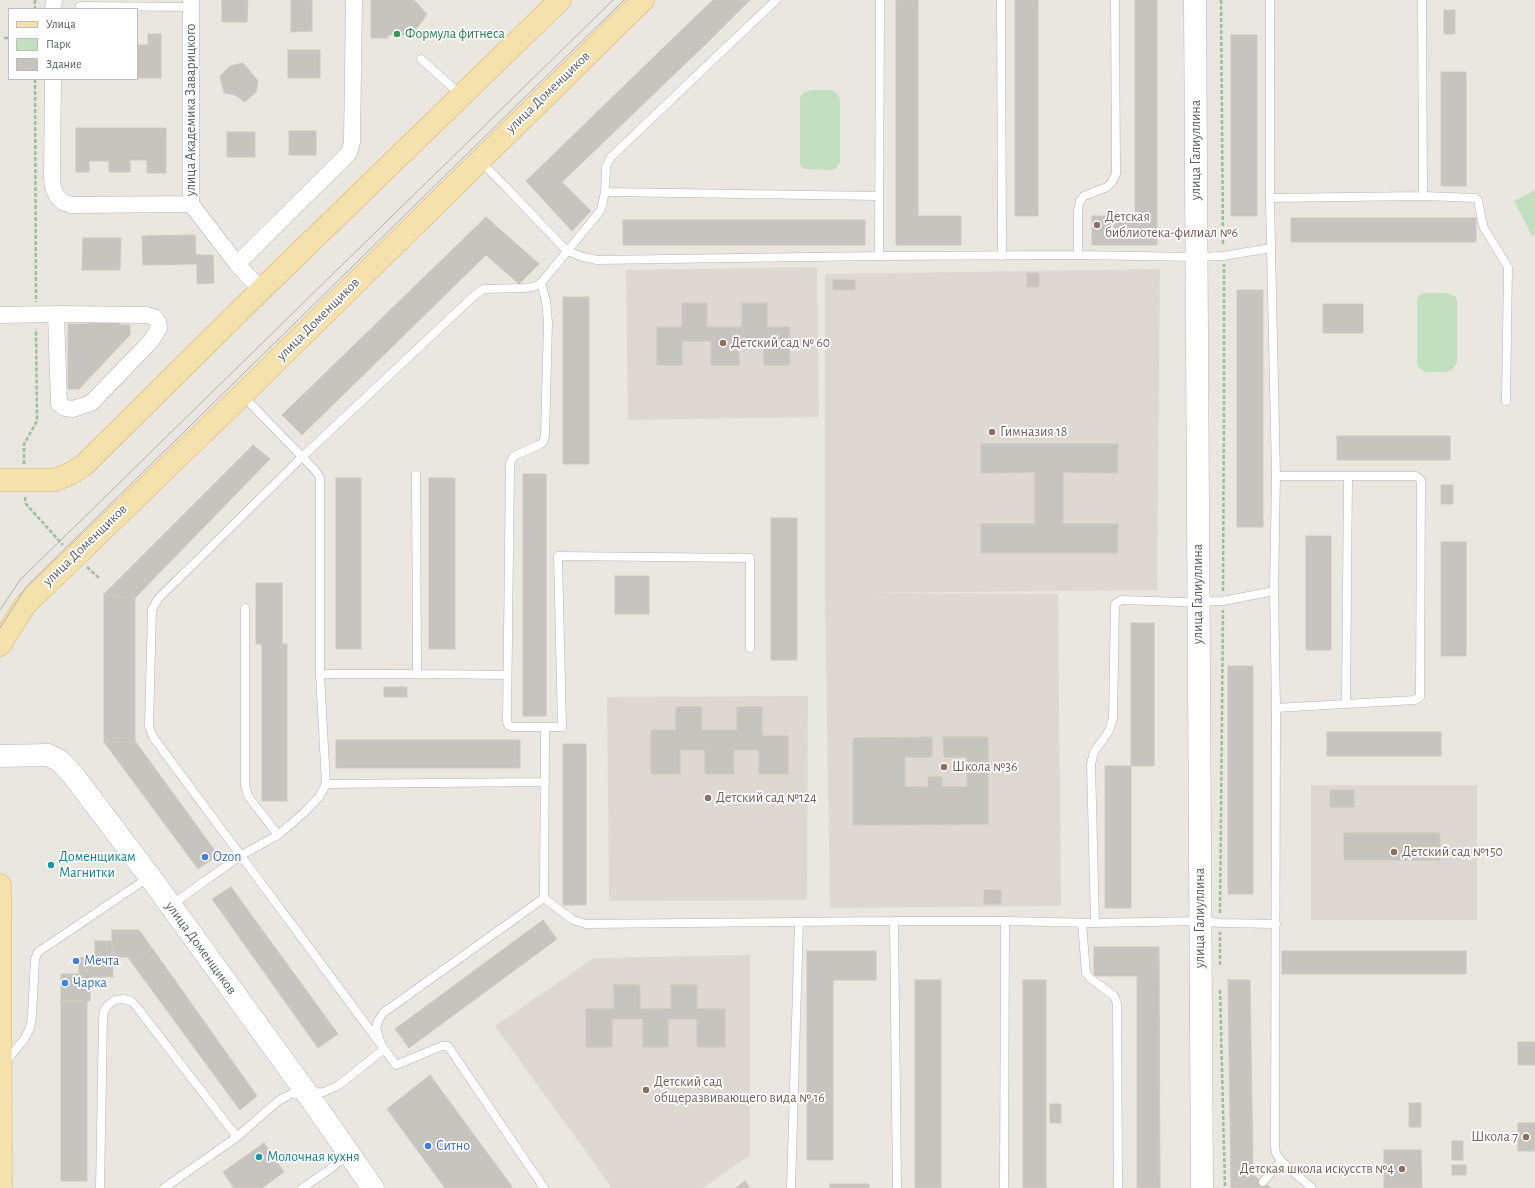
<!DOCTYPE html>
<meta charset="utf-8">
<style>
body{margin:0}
#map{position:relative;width:1535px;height:1188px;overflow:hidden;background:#eae7e0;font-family:"Alegreya Sans",sans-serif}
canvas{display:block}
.legend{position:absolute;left:8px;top:8px;width:130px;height:72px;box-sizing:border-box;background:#fff;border:1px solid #bdbebf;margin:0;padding:5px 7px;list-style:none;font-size:12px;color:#595c5f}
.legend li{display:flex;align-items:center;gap:8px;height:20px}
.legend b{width:20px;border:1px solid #bdbebf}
</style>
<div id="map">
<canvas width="1535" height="1188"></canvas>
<ul class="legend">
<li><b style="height:5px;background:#f4e1ab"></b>Улица</li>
<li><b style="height:11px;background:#c2dfbf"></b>Парк</li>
<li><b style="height:11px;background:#c7c3bf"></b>Здание</li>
</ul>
</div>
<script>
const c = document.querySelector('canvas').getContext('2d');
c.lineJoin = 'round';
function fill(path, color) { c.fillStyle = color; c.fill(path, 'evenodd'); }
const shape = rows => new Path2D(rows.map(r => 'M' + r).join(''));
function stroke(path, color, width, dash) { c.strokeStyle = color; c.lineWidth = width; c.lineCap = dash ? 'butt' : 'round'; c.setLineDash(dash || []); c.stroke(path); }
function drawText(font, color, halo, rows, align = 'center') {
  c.font = font + ' "Alegreya Sans",sans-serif'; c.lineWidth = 3.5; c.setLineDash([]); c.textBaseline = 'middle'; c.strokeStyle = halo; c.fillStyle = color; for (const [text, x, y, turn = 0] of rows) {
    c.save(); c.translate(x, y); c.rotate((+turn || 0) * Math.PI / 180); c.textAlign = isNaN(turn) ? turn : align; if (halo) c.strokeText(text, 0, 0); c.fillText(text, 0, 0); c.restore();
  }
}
const education = shape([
 [817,267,819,417,628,420,626,270],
 [1160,269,1157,590,864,593,1058,594,1061,906,830,908,825,593,825,274],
 [808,696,807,900,609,901,607,697],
 [1311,785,1477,785,1477,920,1311,920],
 [750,955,750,1155,703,1188,612,1188,495,1026,594,958]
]);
const green = shape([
 [811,90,832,90,839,96,840,100,840,163,836,168,832,170,805,169,801,167,800,163,800,99,802,94],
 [1535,190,1535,234,1532,236,1514,201],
 [1424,293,1446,293,1455,296,1457,300,1457,362,1452,370,1446,372,1426,372,1419,368,1417,363,1417,300,1418,296]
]);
const building = shape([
 [222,0,248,0,247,22,222,22,222,0],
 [291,0,312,0,312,31,291,32,291,0],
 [371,0,414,0,427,14,412,35,388,35,388,38,371,38,371,0],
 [713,0,750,0,709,41,690,22,713,0],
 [896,0,918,0,918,216,961,216,961,245,896,245,896,0],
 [1015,0,1038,0,1038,216,1015,216,1015,0],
 [1135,0,1157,0,1157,216,1135,216,1135,0],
 [1444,10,1455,10,1455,34,1444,34,1444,10],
 [690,22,709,41,562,182,591,211,572,231,526,181,690,22],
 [148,34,161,34,161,78,137,78,137,45,148,45,148,34],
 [1231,35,1257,35,1257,216,1231,216,1231,35],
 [288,50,320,50,320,78,288,78,288,50],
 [243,63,258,81,256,92,245,102,235,95,224,93,220,76,230,66,243,63],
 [1441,72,1466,72,1466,186,1441,186,1441,72],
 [76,128,166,128,166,173,147,173,147,160,130,160,130,172,109,172,109,161,89,161,89,172,76,172,76,128],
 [289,131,316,131,316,155,289,155,289,131],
 [227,132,255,132,255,157,227,157,227,132],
 [1092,216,1157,216,1157,245,1092,245,1092,216],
 [486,217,539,264,519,284,486,255,302,435,282,415,486,217],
 [1291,218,1476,218,1476,242,1291,242,1291,218],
 [623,220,865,220,865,245,623,245,623,220],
 [195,235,196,255,213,255,214,283,197,284,197,264,143,265,142,236,195,235],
 [83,238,121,238,120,270,82,270,83,238],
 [1027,273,1039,273,1039,287,1027,287,1027,273],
 [833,280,855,280,855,290,833,290,833,280],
 [1237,290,1263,290,1263,527,1237,527,1237,290],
 [563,297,589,297,589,464,563,464,563,297],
 [682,303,707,303,707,327,742,327,742,303,767,303,767,327,790,327,790,365,764,365,764,341,739,341,739,365,711,365,711,341,682,341,682,365,657,365,657,327,682,327,682,303],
 [1323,304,1363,304,1363,333,1323,333,1323,304],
 [88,322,119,322,119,325,130,325,130,335,79,389,68,389,68,324,88,324,88,322],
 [1337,436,1450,436,1450,460,1337,460,1337,436],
 [981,444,1118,444,1118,473,1063,472,1063,524,1118,524,1118,553,981,553,981,524,1035,524,1035,472,981,473,981,444],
 [253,445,270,459,135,598,104,594,253,445],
 [523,474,546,474,546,716,523,716,523,474],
 [336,478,361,478,361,649,336,649,336,478],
 [429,478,455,478,455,649,429,649,429,478],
 [1441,485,1453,485,1453,504,1441,504,1441,485],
 [771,518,797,518,797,660,771,660,771,518],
 [1306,536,1331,536,1331,650,1306,650,1306,536],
 [1441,542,1466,542,1466,656,1441,656,1441,542],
 [615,576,649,576,649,614,615,614,615,576],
 [256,583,282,583,282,644,287,644,287,801,262,801,262,644,256,644,256,583],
 [104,594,135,598,135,741,104,742,104,594],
 [1131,623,1154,623,1154,766,1131,766,1131,623],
 [1228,666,1253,666,1253,894,1228,894,1228,666],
 [384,687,407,687,407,697,384,697,384,687],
 [676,707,702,707,702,730,737,730,737,707,762,707,762,736,788,736,788,774,759,774,759,750,734,750,734,774,705,774,705,750,680,750,680,774,651,774,651,730,676,730,676,707],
 [1327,732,1441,732,1441,756,1327,756,1327,732],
 [932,737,932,757,905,757,905,787,928,787,928,777,942,777,942,787,967,787,967,757,944,757,943,737,988,737,988,824,853,825,853,738,932,737],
 [336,740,520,740,520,768,336,768,336,740],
 [135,741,218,855,198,869,104,742,135,741],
 [563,744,586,744,586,905,563,905,563,744],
 [1105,766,1131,766,1131,908,1105,908,1105,766],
 [1330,790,1354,790,1354,807,1330,807,1330,790],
 [1344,833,1440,833,1440,860,1344,860,1344,833],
 [231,887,338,1034,318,1048,212,899,231,887],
 [984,890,1001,890,1001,904,984,904,984,890],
 [543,920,557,939,409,1048,395,1029,543,920],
 [112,930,139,930,152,948,132,963,128,957,112,957,112,930],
 [95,941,112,941,113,977,90,977,90,1001,61,1001,61,974,79,974,79,958,95,957,95,941],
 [1094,947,1159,947,1160,1188,1137,1188,1137,976,1094,976,1094,947],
 [152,948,257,1096,240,1110,132,963,152,948],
 [807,951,876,951,876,980,833,980,833,1160,807,1160,807,951],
 [1282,951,1466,951,1466,974,1282,974,1282,951],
 [915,980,941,980,941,1188,915,1188,915,980],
 [1023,980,1046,980,1046,1188,1023,1188,1023,980],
 [1228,980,1250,980,1253,1175,1231,1188,1228,980],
 [614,985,640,985,640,1009,671,1009,671,985,697,985,697,1009,725,1009,725,1047,697,1047,697,1019,668,1019,668,1047,643,1047,643,1019,612,1019,612,1047,586,1047,586,1009,614,1009,614,985],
 [61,1001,87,1001,87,1181,61,1181,61,1001],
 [1518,1042,1535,1042,1535,1065,1518,1065,1518,1042],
 [430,1075,513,1188,445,1188,387,1109,430,1075],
 [1409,1103,1421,1103,1421,1127,1409,1127,1409,1103],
 [1050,1104,1061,1104,1061,1123,1050,1123,1050,1104],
 [1518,1123,1535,1123,1535,1151,1518,1151,1518,1123],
 [1452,1141,1463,1141,1463,1160,1452,1160,1452,1141],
 [264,1143,284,1172,262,1188,234,1188,223,1172,264,1143],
 [1384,1150,1421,1150,1422,1188,1384,1188,1384,1150],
 [1452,1165,1466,1165,1466,1175,1452,1175,1452,1165],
 [1253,1175,1271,1188,1231,1188,1253,1175],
 [745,1181,750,1188,736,1188,745,1181],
 [830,1184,869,1184,869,1188,830,1188,830,1184]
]);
const path = shape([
 [35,0,35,9],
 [1221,0,1223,245],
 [4,38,9,38],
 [35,79,36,302],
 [24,464,24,444,37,421,36,329],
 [25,497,26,504,63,545],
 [87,567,99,578],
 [1223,591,1224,404,1224,264],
 [1220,913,1223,610],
 [1220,965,1220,932],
 [1220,990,1225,1188]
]);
const lane = shape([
 [1001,0,1002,256],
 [1422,0,1423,196],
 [80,6,191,7],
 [421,59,461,95],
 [480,161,502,183,567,251,583,257,597,260,879,256,1078,255,1196,257,1223,256,1271,248,1270,198,1270,0],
 [605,192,878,196],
 [1270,198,1423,196,1476,198,1478,200,1482,221,1484,228,1508,267,1506,401],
 [1271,248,1276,476,1348,476,1346,703],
 [1078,255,1078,210,1080,201,1084,196,1107,187,1112,182,1116,174,1115,0],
 [879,256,880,0],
 [541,283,546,301,548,322,545,436,543,442,541,444,514,456,510,463,507,721,508,725,512,727,545,727],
 [243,396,315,470,320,478,320,674,326,784],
 [1276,476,1274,591,1276,708,1275,1148,1276,1153,1281,1161,1312,1188],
 [245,608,245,785,248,796,278,835],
 [750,648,750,558,558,556,562,727,545,727,544,898,573,920,586,924,894,921,1005,921,1095,923,1200,921,1220,923,1276,924],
 [320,674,417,674,416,475],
 [417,674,507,675],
 [1276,708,1415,700,1420,697,1421,480,1416,476,1348,476],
 [172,905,195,888,240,856,278,835,306,811,319,797,326,784,545,782],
 [894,921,897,1188],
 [1082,923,1086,973,1090,978,1114,996,1117,1003,1118,1188],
 [1095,923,1091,764,1094,752,1109,731,1113,718,1115,604,1121,600,1181,602,1223,601,1274,591],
 [5,1063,25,1038,30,1028,32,1016,35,959,38,952,149,877],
 [1263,1182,1281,1161],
 [100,1188,103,1020,104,1011,108,1005,115,1000,123,999,131,1001,136,1006,237,1137],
 [164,1188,237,1137,278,1101,291,1094,324,1092,339,1085,383,1050,376,1028,378,1021,383,1013,544,898],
 [302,1188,329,1170,348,1154],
 [544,1188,448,1046,442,1046,396,1065,153,737,149,726,152,609,158,599,302,457,476,294,484,289,524,288,533,287,541,283,601,210,605,192,606,167,611,157,776,0],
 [791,1188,799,922],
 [1004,1188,1005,921]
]);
const street = shape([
 [191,0,191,204,237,264,261,290],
 [53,9,54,0],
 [53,79,52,178,53,188,57,196,63,202,71,205,191,204],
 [237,264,349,153,352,142,354,0],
 [0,315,56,314,146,315,154,317,158,322,159,328,151,341,91,403,73,409,65,408,59,404,56,314]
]);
const secondary = shape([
 [1195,0,1202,1188],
 [0,756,48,755,60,761,73,775,150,877,306,1092,373,1188]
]);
const primary = shape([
 [0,480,55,480,72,473,84,465,261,290,560,0],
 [0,645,25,605,242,395,643,0],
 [0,885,1,1188]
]);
const tram = shape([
 [0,610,20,580,613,0],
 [0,628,26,587,624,0]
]);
const markers = [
 [397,34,4,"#2e9e5b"],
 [1097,225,4,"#8d6e63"],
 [723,343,4,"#8d6e63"],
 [992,432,4,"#8d6e63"],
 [944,767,4,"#8d6e63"],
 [708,798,4,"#8d6e63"],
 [1394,852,4,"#8d6e63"],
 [205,857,4,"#3f7fe0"],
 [51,865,4,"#0f9aa8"],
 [76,961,4,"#3f7fe0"],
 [65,983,4,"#3f7fe0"],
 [646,1090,4,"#8d6e63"],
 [1526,1137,4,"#8d6e63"],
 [428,1146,4,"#3f7fe0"],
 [259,1157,4,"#0f9aa8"],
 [1402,1169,4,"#8d6e63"]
];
const leisureNames = [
 ["Формула фитнеса",405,34]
];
const streetNames = [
 ["улица Доменщиков",548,92,-44],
 ["улица Академика Заварицкого",191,110,-90],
 ["улица Галиуллина",1196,150,-90],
 ["улица Доменщиков",318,319,-45],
 ["улица Доменщиков",85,545,-44],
 ["улица Галиуллина",1198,594,-90],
 ["улица Галиуллина",1200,918,-90],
 ["улица Доменщиков",201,948,54]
];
const educationNames = [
 ["Детская",1105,217],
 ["библиотека-филиал №6",1105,233],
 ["Детский сад № 60",731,343],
 ["Гимназия 18",1000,432],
 ["Школа №36",952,767],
 ["Детский сад №124",716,798],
 ["Детский сад №150",1402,852],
 ["Детский сад",654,1082],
 ["общеразвивающего вида № 16",654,1098],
 ["Школа 7",1518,1137,"right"],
 ["Детская школа искусств №4",1394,1169,"right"]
];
const cultureNames = [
 ["Доменщикам",59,857],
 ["Магнитки",59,873],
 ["Молочная кухня",267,1157]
];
const shopNames = [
 ["Ozon",213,857],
 ["Мечта",84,961],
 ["Чарка",73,983],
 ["Ситно",436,1146]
];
fill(education, '#ddd8d2');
fill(green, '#c2dfbf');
fill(building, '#c7c3bf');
stroke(building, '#cec8c0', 1);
stroke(lane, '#b1b3b6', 9);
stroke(street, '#b1b3b6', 17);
stroke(secondary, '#b2b5b9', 23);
stroke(primary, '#dfb064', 23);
stroke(path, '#9abfa0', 2.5, [4, 2]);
stroke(lane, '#fff', 8);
stroke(street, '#fff', 16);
stroke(secondary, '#fff', 22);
stroke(primary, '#f4e1ab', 22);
stroke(tram, '#afb0b0', 1);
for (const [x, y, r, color] of markers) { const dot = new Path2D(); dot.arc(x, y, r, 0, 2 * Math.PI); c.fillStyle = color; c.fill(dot); stroke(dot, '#fff', 1.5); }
drawText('14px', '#27864d', '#fff', leisureNames, 'left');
drawText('14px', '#595c5f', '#fff', streetNames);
drawText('14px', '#785e54', '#fff', educationNames, 'left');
drawText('14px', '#0d838f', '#fff', cultureNames, 'left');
drawText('14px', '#366cbe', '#fff', shopNames, 'left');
</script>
